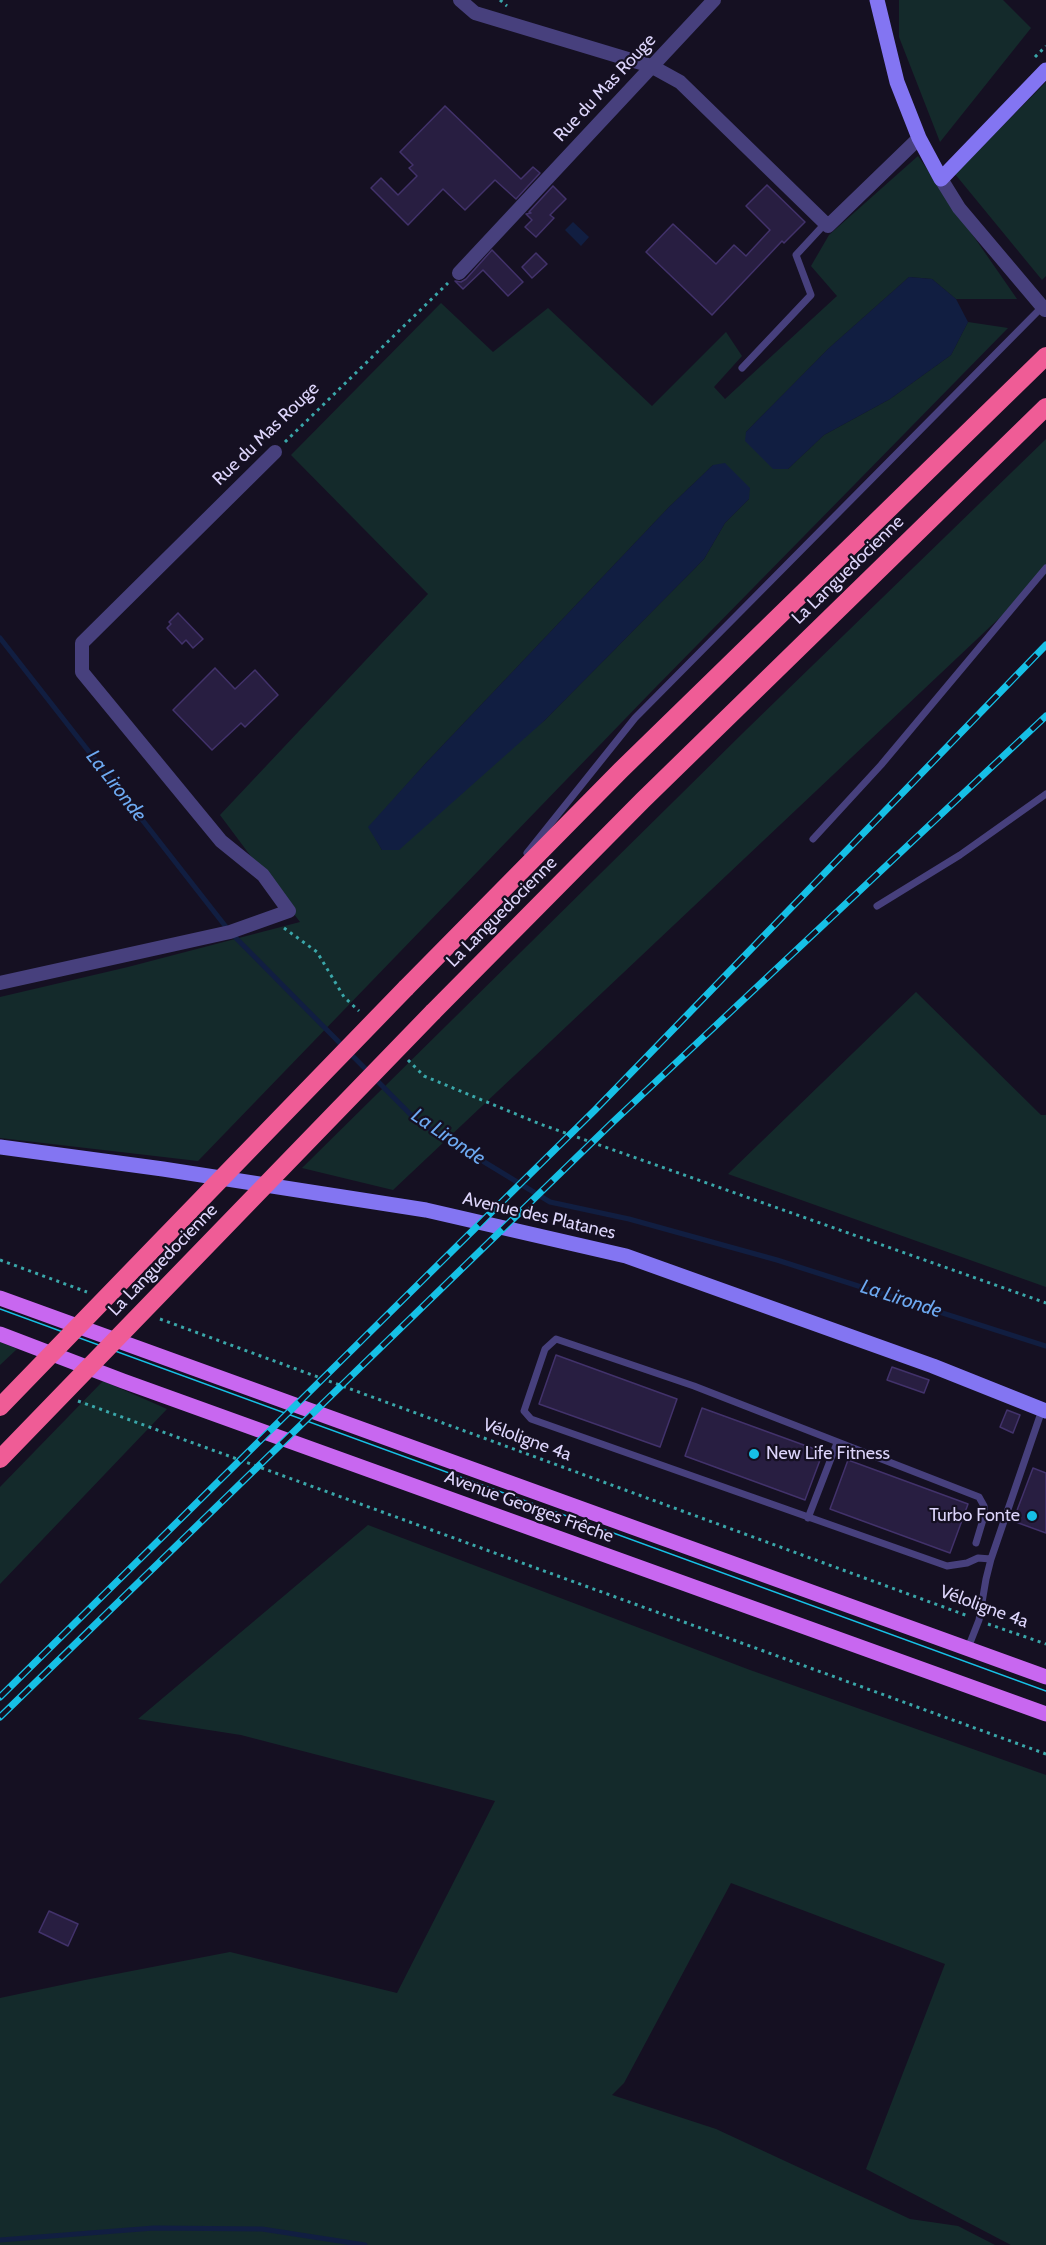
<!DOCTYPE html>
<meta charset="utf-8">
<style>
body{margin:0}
canvas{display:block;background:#151022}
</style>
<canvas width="1046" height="2245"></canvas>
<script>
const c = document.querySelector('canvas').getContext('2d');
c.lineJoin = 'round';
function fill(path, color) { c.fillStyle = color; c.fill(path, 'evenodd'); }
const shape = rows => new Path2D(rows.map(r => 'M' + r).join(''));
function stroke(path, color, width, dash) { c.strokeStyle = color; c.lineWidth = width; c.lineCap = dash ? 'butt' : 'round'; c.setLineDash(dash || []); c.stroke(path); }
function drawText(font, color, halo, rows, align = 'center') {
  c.font = font + ' Cabin,sans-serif'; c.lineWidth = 4.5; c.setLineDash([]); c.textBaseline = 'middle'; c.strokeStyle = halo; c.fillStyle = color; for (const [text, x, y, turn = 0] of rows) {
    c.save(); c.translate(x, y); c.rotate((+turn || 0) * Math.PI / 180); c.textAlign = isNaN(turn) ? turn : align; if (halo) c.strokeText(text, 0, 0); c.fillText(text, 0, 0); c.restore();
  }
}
const green = shape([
 [899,0,1003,0,1031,28,940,142,899,37],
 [1046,82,1046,276,1042,280,955,174],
 [918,156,1017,299,956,299,932,279,909,277,828,349,746,432,788,469,824,435,890,399,951,355,968,322,1008,328,651,692,198,1161,0,1138,0,997,128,967,300,922,220,815,428,594,291,455,441,303,493,352,548,308,652,406,726,332,742,356,714,387,725,399,837,296,811,266,829,235],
 [713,465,749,499,725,523,704,559,544,721,382,850,369,827,424,765,669,507],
 [1046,439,1046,574,393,1190,302,1168,746,730],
 [916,992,1041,1115,1046,1115,1046,1287,728,1174],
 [0,1342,17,1349,0,1365],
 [103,1381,167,1409,0,1584,0,1487],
 [368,1525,750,1670,1046,1775,1046,2245,1011,2245,866,2169,945,1964,731,1883,624,2083,612,2095,716,2129,910,2219,958,2226,995,2245,0,2245,0,1998,85,1980,230,1952,397,1993,495,1801,241,1735,138,1719]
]);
const water = shape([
 [573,222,589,237,581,246,565,230],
 [909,277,932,279,956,299,968,322,951,355,890,399,824,435,788,469,773,469,745,441,746,432,828,349],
 [725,463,750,488,749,499,725,523,704,559,544,721,399,850,382,850,368,827,424,765,669,507,713,465]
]);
const stream = shape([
 [0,638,230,932,417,1121,550,1202,629,1219,777,1260,1046,1346],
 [0,2240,154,2228,262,2229,365,2245]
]);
const building = shape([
 [445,106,521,179,533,167,540,173,516,199,495,180,465,210,443,189,408,225,371,188,381,178,398,195,417,176,409,168,413,165,400,152,445,106],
 [767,185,805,222,784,243,782,241,712,315,646,252,673,224,716,264,734,245,746,256,770,230,746,206,767,185],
 [553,186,566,199,550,215,554,218,536,237,525,227,532,220,526,214,531,213,529,212,553,186],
 [492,250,523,282,508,296,483,270,463,289,455,281,461,282,466,279,492,250],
 [536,253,547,264,532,278,522,267,536,253],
 [178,613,203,639,193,648,186,640,182,644,167,628,171,624,169,622,178,613],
 [215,668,235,689,255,670,278,695,245,727,241,723,212,750,173,710,215,668],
 [556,1355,677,1399,660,1447,539,1404,556,1355],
 [892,1367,929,1380,924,1393,887,1380,892,1367],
 [702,1408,823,1452,805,1500,685,1456,702,1408],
 [1007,1410,1020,1415,1013,1433,1000,1427,1007,1410],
 [848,1460,968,1504,950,1553,830,1509,848,1460],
 [1033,1468,1046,1473,1046,1533,1013,1521,1033,1468],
 [49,1911,78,1924,68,1946,39,1932,49,1911]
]);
const path = shape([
 [500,0,507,6],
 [1035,57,1046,46],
 [285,442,448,283],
 [284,928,317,952,344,997,359,1011],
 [408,1060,424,1076,540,1124,1046,1303],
 [0,1260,87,1292],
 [160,1319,968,1616],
 [78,1401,1046,1754],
 [988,1624,1046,1644]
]);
const lane = shape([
 [742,368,811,295,796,255,821,228,828,226],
 [813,839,881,765,1046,568],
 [527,853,635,718,1044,305],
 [877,906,960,855,1046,794],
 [808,1518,837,1443],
 [976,1543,985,1513,984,1506,979,1497,694,1386,556,1339,545,1349,524,1411,531,1419,947,1566,967,1563,978,1558,991,1559],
 [968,1648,979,1620,986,1579,991,1559,1042,1410]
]);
const street = shape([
 [460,0,475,13,651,66,680,82,828,226,919,138],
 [941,179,959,208,1045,310],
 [459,273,714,0],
 [0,983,230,932,289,911,263,875,221,841,82,672,82,643,275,452]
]);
const secondary = shape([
 [877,0,897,82,919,138,941,179,1046,70],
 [0,1147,163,1169,426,1210,626,1256,933,1366,1046,1411]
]);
const primary = shape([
 [0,1298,1046,1677],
 [0,1334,123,1381,1046,1714]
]);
const highway = shape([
 [406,988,621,770,1046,356],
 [433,1012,643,800,1046,407]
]);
const tram = shape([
 [0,1309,1046,1691]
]);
const rail = shape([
 [0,1697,595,1110,1046,645],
 [0,1717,614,1121,1046,716]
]);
const highwayBridge = shape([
 [0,1407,406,988],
 [0,1459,433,1012]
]);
const markers = [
 [754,1454,6,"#16c0e6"],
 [1032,1516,6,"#16c0e6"]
];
const streetNames = [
 ["Rue du Mas Rouge",605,88,-47],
 ["Rue du Mas Rouge",266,434,-44],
 ["La Languedocienne",848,570,-44],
 ["La Languedocienne",502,912,-45],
 ["Avenue des Platanes",539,1216,13],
 ["La Languedocienne",163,1260,-46],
 ["Véloligne 4a",527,1440,20],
 ["Avenue Georges Frêche",529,1507,20],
 ["Véloligne 4a",984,1607,20]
];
const poiNames = [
 ["New Life Fitness",766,1454],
 ["Turbo Fonte",1020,1516,"right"]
];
const waterNames = [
 ["La Lironde",116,786,52],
 ["La Lironde",448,1137,34],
 ["La Lironde",901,1299,18]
];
fill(green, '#142a2b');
fill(water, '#111e41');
stroke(stream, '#111e41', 5);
fill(building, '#281e41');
stroke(building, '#42326b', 1.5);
stroke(path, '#3aa7aa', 3, [3, 4.5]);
stroke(lane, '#47407d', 7);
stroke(street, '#47407d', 14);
stroke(secondary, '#8375f2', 15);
stroke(primary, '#c867f0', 15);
stroke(highway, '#ef5c96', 18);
stroke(tram, '#16c0e6', 1.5);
stroke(rail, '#16c0e6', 7);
stroke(rail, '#151022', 4.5, [14]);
stroke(highwayBridge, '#ef5c96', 18);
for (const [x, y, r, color] of markers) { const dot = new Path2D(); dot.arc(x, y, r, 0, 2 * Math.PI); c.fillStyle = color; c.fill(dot); stroke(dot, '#151022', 2); }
drawText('18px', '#ddd5fb', '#151022', streetNames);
drawText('18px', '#ddd5fb', '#151022', poiNames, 'left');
drawText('italic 20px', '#6da9f1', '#151022', waterNames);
</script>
